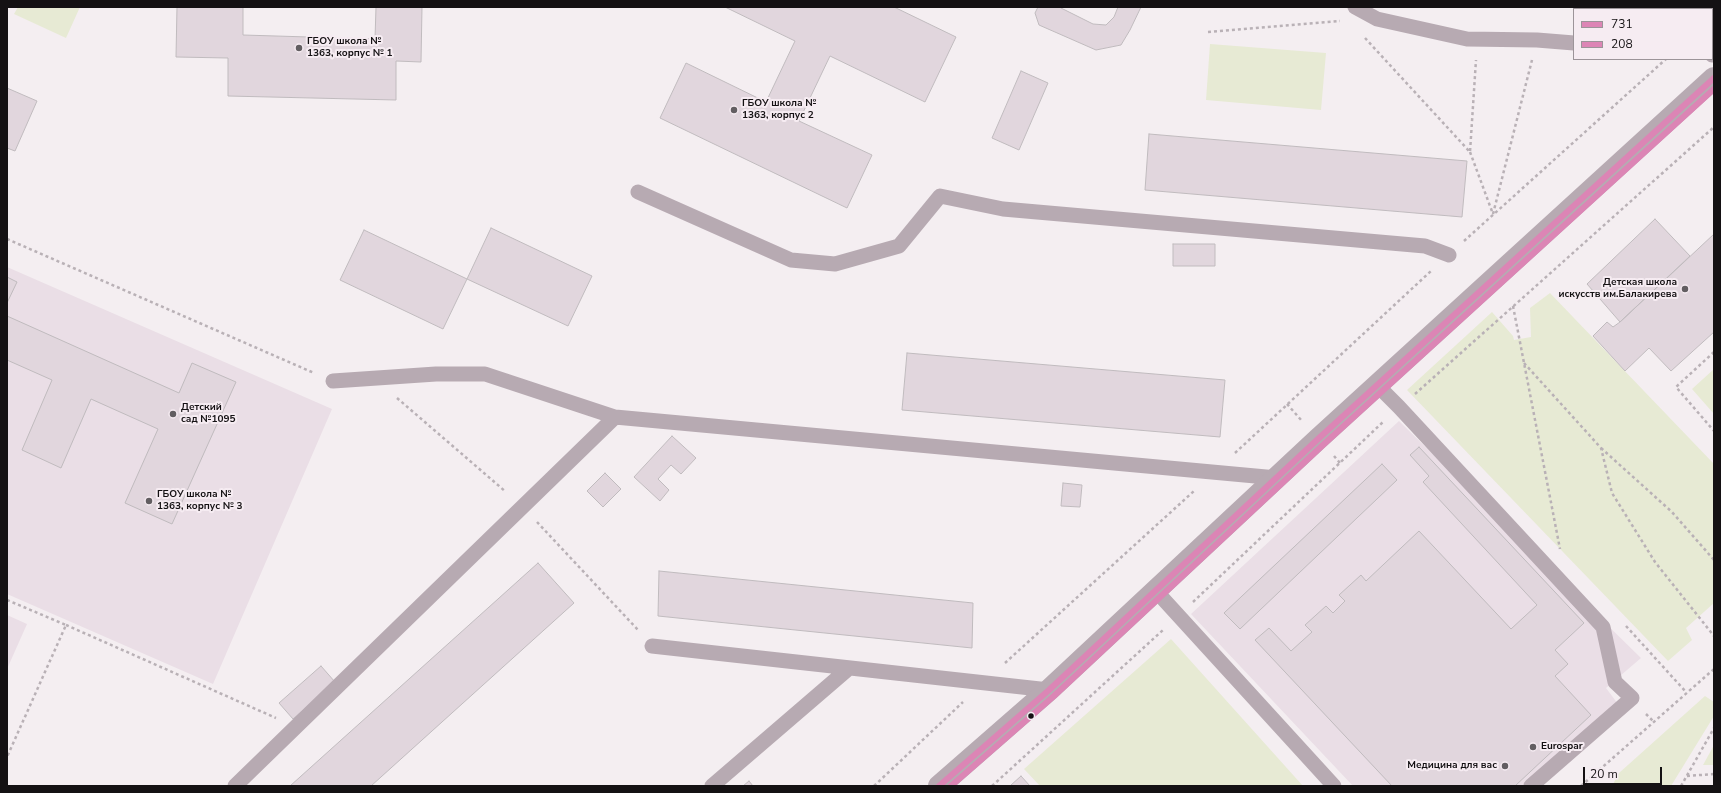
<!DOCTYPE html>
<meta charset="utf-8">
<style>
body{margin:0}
#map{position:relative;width:1721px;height:793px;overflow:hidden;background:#f4eef1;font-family:"Nunito Sans",sans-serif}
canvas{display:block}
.frame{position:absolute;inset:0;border:8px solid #141113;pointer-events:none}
.legend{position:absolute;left:1573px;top:8px;width:140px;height:52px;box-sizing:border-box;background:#f6ecf2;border:1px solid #9c9499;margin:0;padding:5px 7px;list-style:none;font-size:12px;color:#141113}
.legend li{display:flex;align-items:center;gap:8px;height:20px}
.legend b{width:20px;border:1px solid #9c9499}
.scale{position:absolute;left:1583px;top:767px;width:79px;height:18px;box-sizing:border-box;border:2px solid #141113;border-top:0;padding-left:5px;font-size:12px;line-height:14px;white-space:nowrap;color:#141113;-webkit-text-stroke:3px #f6ecf2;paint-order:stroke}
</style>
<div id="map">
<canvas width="1721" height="793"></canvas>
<div class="frame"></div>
<ul class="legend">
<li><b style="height:5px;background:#dc85b5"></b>731</li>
<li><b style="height:5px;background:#dc85b5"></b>208</li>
</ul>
<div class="scale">20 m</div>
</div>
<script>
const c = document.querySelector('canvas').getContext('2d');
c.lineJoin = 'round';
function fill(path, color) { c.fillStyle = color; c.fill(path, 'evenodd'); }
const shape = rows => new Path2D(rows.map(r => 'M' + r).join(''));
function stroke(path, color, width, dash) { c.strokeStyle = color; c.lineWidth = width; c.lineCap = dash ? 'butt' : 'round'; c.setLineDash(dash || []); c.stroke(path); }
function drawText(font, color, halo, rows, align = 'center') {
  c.font = font + ' "Nunito Sans",sans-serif'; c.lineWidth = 4; c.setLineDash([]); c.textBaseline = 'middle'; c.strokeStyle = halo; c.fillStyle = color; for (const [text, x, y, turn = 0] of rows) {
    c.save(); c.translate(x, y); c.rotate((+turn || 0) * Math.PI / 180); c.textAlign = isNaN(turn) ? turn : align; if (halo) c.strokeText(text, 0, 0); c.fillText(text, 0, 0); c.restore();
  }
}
const built = shape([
 [7,267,332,409,213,684,7,594],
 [1399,421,1641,658,1606,688,1624,712,1542,786,1353,786,1191,614],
 [7,615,27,624,7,669]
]);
const green = shape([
 [18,7,80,7,66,38,14,14],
 [1210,44,1326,53,1321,110,1206,100],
 [1550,293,1714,464,1714,603,1686,628,1692,640,1668,661,1407,390,1492,312,1513,336,1514,340,1531,337,1530,308],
 [1714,369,1714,414,1692,389],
 [1171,639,1303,786,1040,786,1024,769],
 [1705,696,1714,702,1714,716,1671,786,1612,786,1619,773],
 [1714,745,1714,765,1703,765]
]);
const building = shape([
 [177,7,243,7,243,35,375,39,376,7,422,7,421,62,396,61,396,100,228,96,228,58,176,57,177,7],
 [725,7,894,7,956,37,925,102,830,56,799,121,872,155,847,208,660,118,686,63,766,102,795,41,725,7],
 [1038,7,1062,7,1061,8,1093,24,1106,25,1114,17,1118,7,1141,7,1130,30,1121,45,1096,50,1039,25,1035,13,1038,7],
 [1643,7,1700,7,1700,9,1643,7],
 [1021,71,1048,83,1019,150,992,138,1021,71],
 [7,88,37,101,15,151,7,148,7,88],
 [1149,134,1467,161,1462,217,1145,190,1149,134],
 [1655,219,1690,256,1620,322,1587,284,1655,219],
 [491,228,592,276,568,326,467,279,491,228],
 [364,230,467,279,443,329,340,280,364,230],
 [1714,234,1714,332,1671,371,1649,348,1625,371,1593,336,1607,322,1613,327,1620,322,1714,234],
 [1173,244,1215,244,1215,266,1173,266,1173,244],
 [7,277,17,282,7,303,7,277],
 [7,316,179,393,192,363,236,382,172,524,125,503,158,429,91,399,61,468,22,450,52,380,7,360,7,316],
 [907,353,1225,380,1220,437,902,410,907,353],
 [672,436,696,458,681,474,671,465,658,479,669,490,660,501,634,477,672,436],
 [1419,447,1584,623,1555,650,1568,664,1555,676,1591,715,1515,786,1392,786,1255,640,1269,628,1291,651,1312,632,1305,625,1326,606,1333,613,1345,601,1339,595,1361,575,1366,581,1419,531,1511,629,1537,605,1423,482,1429,476,1410,455,1419,447],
 [1382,464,1397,480,1240,629,1224,613,1382,464],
 [605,473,621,489,603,507,587,491,605,473],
 [1063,483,1082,485,1080,507,1061,506,1063,483],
 [538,563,574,603,371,786,290,786,538,563],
 [659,571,973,603,972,648,658,616,659,571],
 [321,666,335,682,293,719,279,703,321,666],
 [1021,776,1030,786,1010,786,1021,776],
 [749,781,753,786,743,786,749,781]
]);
const path = shape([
 [1712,19,1714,18],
 [1208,32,1340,21],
 [1365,38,1470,152,1476,60],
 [1470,152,1493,214],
 [1493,214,1532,60],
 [7,239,314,373],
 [1464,241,1666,59],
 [1513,306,1560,549],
 [1714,352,1676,387,1714,431],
 [1524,363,1601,448,1612,493,1655,562,1714,636],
 [1415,394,1714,127],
 [397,398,506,492],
 [1287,404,1302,421],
 [1601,448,1672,512,1714,560],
 [1235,453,1431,271],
 [1334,456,1340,463],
 [537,522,639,631],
 [7,600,66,625,7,757],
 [1193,602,1384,421],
 [66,625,276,718],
 [1626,626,1686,692],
 [1005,663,1194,491],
 [1646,714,1654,722],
 [1687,776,1714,774],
 [874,786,963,702],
 [992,786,1163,630],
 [1581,786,1714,669],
 [1681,786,1714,728]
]);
const service = shape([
 [1355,7,1377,19,1467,39,1537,40,1574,43],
 [1712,55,1714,55],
 [638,192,791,260,835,264,899,246,940,196,1003,209,1425,246,1449,255],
 [333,381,436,374,485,374,615,417],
 [1378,386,1399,407,1603,627,1615,682,1632,698,1531,786],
 [1156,591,1334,786],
 [652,646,1049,690],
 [235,786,615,417,1277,478],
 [712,786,848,669]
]);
const minor = shape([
 [939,786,1049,690,1318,439,1714,78]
]);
const bus1 = shape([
 [939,786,1049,690,1318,439,1714,78]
]);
const bus2 = shape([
 [951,786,1054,696,1323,445,1714,89]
]);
const markers = [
 [299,48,4,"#625e61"],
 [734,110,4,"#625e61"],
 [1685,289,4,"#625e61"],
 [173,414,4,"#625e61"],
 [149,501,4,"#625e61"],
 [1031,716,3.5,"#141113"],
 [1533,747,4,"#625e61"],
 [1505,766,4,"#625e61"]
];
const poiNames = [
 ["ГБОУ школа №",307,42],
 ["1363, корпус № 1",307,54],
 ["ГБОУ школа №",742,104],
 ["1363, корпус 2",742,116],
 ["Детская школа",1677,283,"right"],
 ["искусств им.Балакирева",1677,295,"right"],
 ["Детский",181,408],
 ["сад №1095",181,420],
 ["ГБОУ школа №",157,495],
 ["1363, корпус № 3",157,507],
 ["Eurospar",1541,747],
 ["Медицина для вас",1497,766,"right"]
];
fill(built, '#eadee6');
fill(green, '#e7ead4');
fill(building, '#e1d6dd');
stroke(building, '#c0bbbe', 1);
stroke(path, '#b9b1b6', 2.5, [3, 3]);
stroke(service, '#b7aab2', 15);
stroke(minor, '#b7aab2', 22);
stroke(bus1, '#dc85b5', 6);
stroke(bus2, '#dc85b5', 6);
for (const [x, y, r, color] of markers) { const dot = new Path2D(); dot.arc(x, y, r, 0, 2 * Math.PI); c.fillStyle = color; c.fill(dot); stroke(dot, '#f6ecf2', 1.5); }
drawText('bold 10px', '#141113', '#f6ecf2', poiNames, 'left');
</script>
